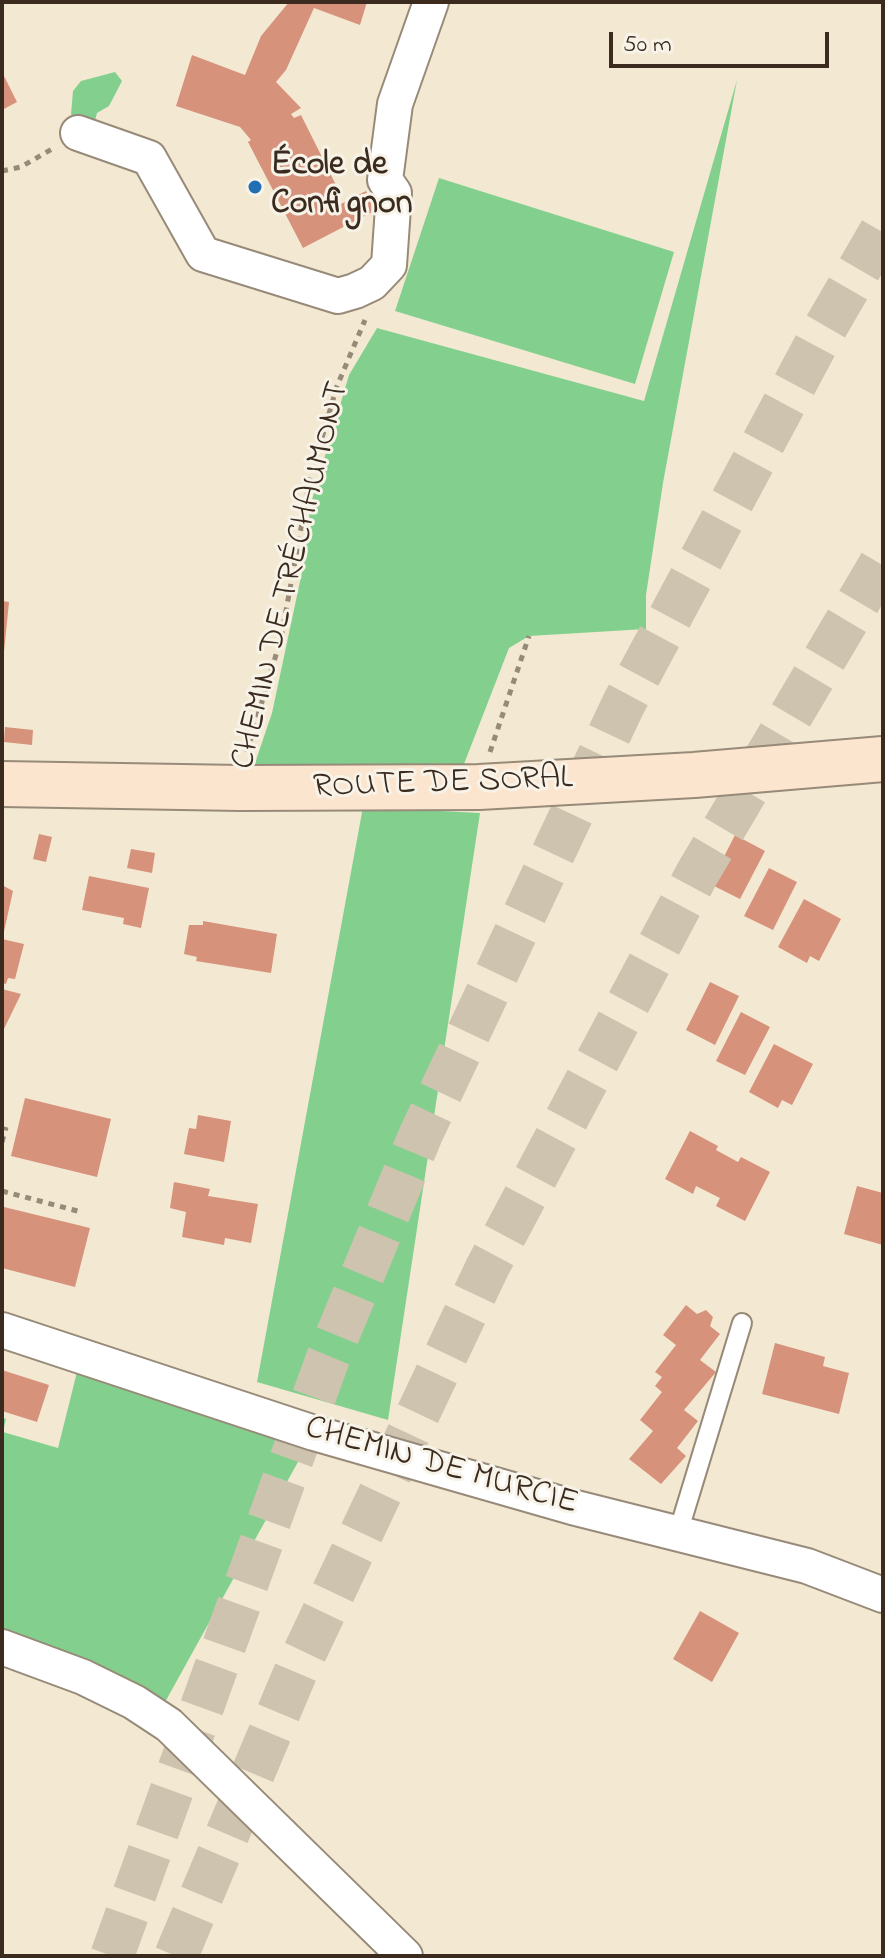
<!DOCTYPE html>
<meta charset="utf-8">
<style>
body{margin:0}
#map{position:relative;width:885px;height:1958px;overflow:hidden;background:#f3e9d3;font-family:"Indie Flower",sans-serif}
canvas{display:block}
.frame{position:absolute;inset:0;border:4px solid #3b2a1e;pointer-events:none}
.scale{position:absolute;left:609px;top:32px;width:220px;height:36px;box-sizing:border-box;border:4px solid #3b2a1e;border-top:0;padding-left:10px;font-size:24px;line-height:28px;white-space:nowrap;color:#3b2a1e;-webkit-text-stroke:6px #f7f3e8;paint-order:stroke}
</style>
<div id="map">
<canvas width="885" height="1958"></canvas>
<div class="frame"></div>
<div class="scale">50 m</div>
</div>
<script>
const c = document.querySelector('canvas').getContext('2d');
c.lineJoin = 'round';
function fill(path, color) { c.fillStyle = color; c.fill(path, 'evenodd'); }
const shape = rows => new Path2D(rows.map(r => 'M' + r).join(''));
function stroke(path, color, width, dash) { c.strokeStyle = color; c.lineWidth = width; c.lineCap = dash ? 'butt' : 'round'; c.setLineDash(dash || []); c.stroke(path); }
function drawText(font, color, halo, rows, align = 'center') {
  c.font = font + ' "Indie Flower",sans-serif'; c.lineWidth = 6; c.setLineDash([]); c.textBaseline = 'middle'; c.strokeStyle = halo; c.fillStyle = color; for (const [text, x, y, turn = 0] of rows) {
    c.save(); c.translate(x, y); c.rotate((+turn || 0) * Math.PI / 180); c.textAlign = isNaN(turn) ? turn : align; if (halo) c.strokeText(text, 0, 0); c.fillText(text, 0, 0); c.restore();
  }
}
const green = shape([
 [115,72,122,81,109,106,97,113,93,128,82,128,71,114,73,91,81,81],
 [737,80,663,483,646,595,646,629,529,636,509,648,464,764,369,771,252,772,272,713,302,572,311,503,349,375,377,328,644,401],
 [439,178,674,252,635,384,395,311],
 [363,807,480,813,388,1420,257,1382],
 [81,1356,314,1433,164,1704,2,1631,2,1418,6,1419,3,1432,58,1448]
]);
const building = shape([
 [289,2,367,2,360,25,314,8,286,70,276,82,301,108,291,114,294,118,301,115,341,195,338,197,341,204,366,191,376,210,303,248,248,142,251,140,240,127,176,106,192,55,245,75,261,36],
 [2,72,17,102,2,110],
 [2,601,9,602,4,652,2,651],
 [5,727,33,730,32,745,4,742],
 [39,834,52,837,46,862,33,859],
 [735,835,765,851,740,899,710,884],
 [131,849,155,853,152,873,127,868],
 [769,868,797,882,773,930,744,916],
 [89,876,149,888,141,928,123,924,124,918,82,910],
 [2,885,13,891,3,936,2,936],
 [804,899,841,919,819,961,810,956,807,963,778,947],
 [203,921,277,934,271,973,196,961,197,957,184,954,189,925,203,925],
 [2,939,24,944,15,979,8,978,6,984,2,983],
 [710,982,739,996,715,1045,686,1030],
 [2,989,21,994,2,1033],
 [741,1012,770,1027,745,1075,716,1061],
 [774,1044,813,1064,792,1105,782,1100,778,1108,749,1092],
 [25,1098,111,1119,97,1177,11,1156],
 [198,1115,231,1121,224,1162,184,1154,189,1128,196,1129],
 [690,1131,718,1146,716,1150,738,1162,741,1157,770,1172,745,1221,716,1206,720,1198,696,1186,693,1194,665,1179],
 [174,1182,210,1189,208,1196,258,1204,251,1243,225,1238,224,1245,182,1237,186,1212,170,1208],
 [857,1186,883,1193,883,1245,844,1234],
 [4,1207,90,1228,75,1287,2,1268],
 [686,1305,697,1314,706,1310,713,1317,710,1326,720,1334,700,1360,716,1372,684,1410,698,1421,677,1448,686,1456,661,1484,629,1459,653,1431,640,1420,662,1392,655,1386,662,1377,655,1372,676,1345,663,1335],
 [775,1343,825,1357,823,1366,849,1373,839,1414,762,1394],
 [2,1370,49,1385,37,1422,2,1411],
 [700,1611,739,1633,712,1682,673,1659]
]);
const highwayTunnel = shape([
 [112,1956,328,1358,421,1134,623,705,821,335,883,228],
 [176,1956,296,1671,487,1268,697,874,883,560]
]);
const path = shape([
 [2,171,21,167,52,149],
 [247,752,281,638,310,479,337,386,365,320],
 [490,752,529,636],
 [2,1142,6,1127],
 [2,1191,81,1212]
]);
const lane = shape([
 [678,1533,742,1323]
]);
const street = shape([
 [78,133,149,158,203,254,338,296,355,291,372,283,389,265,394,193,385,180,395,104,431,2],
 [2,1330,314,1433,572,1507,807,1566,883,1595],
 [2,1647,83,1677,134,1702,169,1725,405,1956]
]);
const secondary = shape([
 [2,784,241,788,479,787,694,775,883,759]
]);
const markers = [
 [255,187,8,"#1f6fb2"]
];
const poiNames = [
 ["École de",271,167],
 ["Confignon",271,206]
];
const streetNames = [
 ["CHEMIN DE TRÉCHAUMONT",293,576,-76],
 ["ROUTE DE SORAL",443,785,-2],
 ["CHEMIN DE MURCIE",441,1468,16]
];
fill(green, '#83d08e');
fill(building, '#d7927b');
stroke(highwayTunnel, '#cec3af', 44, [44, 22]);
stroke(lane, '#978a78', 22);
stroke(street, '#978a78', 38);
stroke(secondary, '#978a78', 48);
stroke(path, '#978a78', 5, [6, 6]);
stroke(lane, '#fff', 18);
stroke(street, '#fff', 34);
stroke(secondary, '#fbe5cf', 44);
for (const [x, y, r, color] of markers) { const dot = new Path2D(); dot.arc(x, y, r, 0, 2 * Math.PI); c.fillStyle = color; c.fill(dot); stroke(dot, '#f7f3e8', 3); }
drawText('bold 34px', '#3b2a1e', '#f7f3e8', poiNames, 'left');
drawText('34px', '#3b2a1e', '#f7f3e8', streetNames);
</script>
